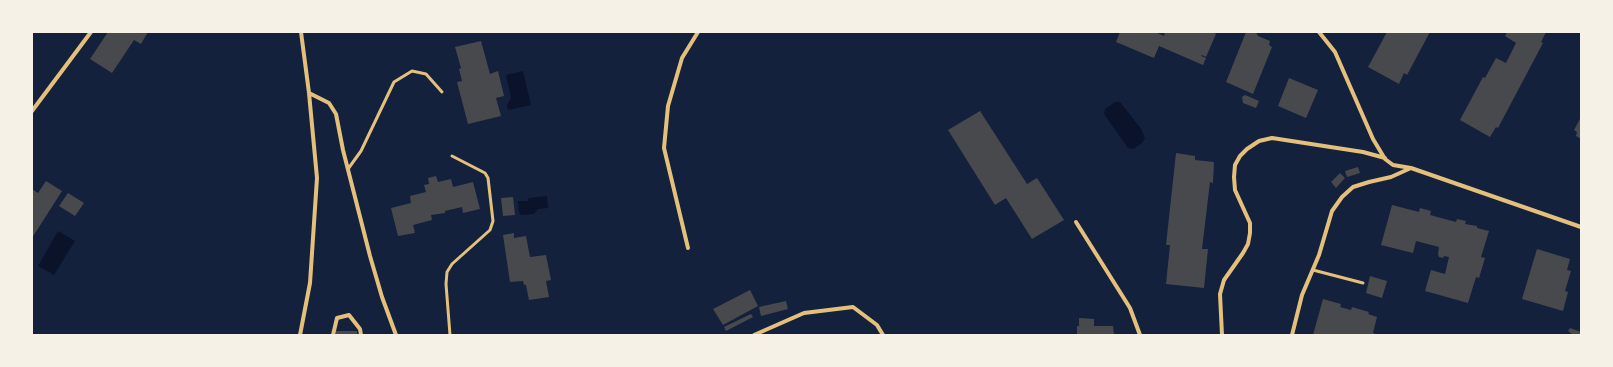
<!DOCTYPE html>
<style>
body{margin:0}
#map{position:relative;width:1613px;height:367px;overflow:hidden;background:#14213d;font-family:"Roboto Serif",serif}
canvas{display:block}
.frame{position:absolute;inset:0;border:33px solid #f6f1e7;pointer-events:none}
</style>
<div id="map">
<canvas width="1613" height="367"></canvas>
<div class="frame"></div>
</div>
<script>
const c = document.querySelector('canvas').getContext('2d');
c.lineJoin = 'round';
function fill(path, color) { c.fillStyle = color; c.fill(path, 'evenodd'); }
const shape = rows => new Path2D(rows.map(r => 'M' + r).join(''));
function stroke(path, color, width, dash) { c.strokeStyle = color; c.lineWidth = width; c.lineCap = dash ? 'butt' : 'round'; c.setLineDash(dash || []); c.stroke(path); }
const water = shape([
 [523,71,531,105,508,110,507,105,511,98,506,75],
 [1115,102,1120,102,1142,130,1145,139,1142,143,1133,149,1128,148,1104,114,1105,109],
 [547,196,548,208,538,209,534,214,521,215,519,212,518,201,527,201,529,198],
 [58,231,75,241,54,275,38,266]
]);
const building = shape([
 [108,32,148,32,141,44,134,40,112,73,90,59],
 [1120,32,1155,32,1164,36,1165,32,1213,32,1216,34,1206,57,1202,55,1201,56,1206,58,1203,65,1159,46,1154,58,1116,42],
 [1246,32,1256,32,1258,36,1270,41,1269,45,1272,47,1253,94,1226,82],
 [1387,32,1430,32,1407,75,1404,73,1399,84,1368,67],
 [1507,32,1546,32,1541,42,1543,43,1498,128,1496,127,1490,137,1460,120,1483,77,1485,78,1496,58,1506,63,1516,43,1505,36],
 [481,41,490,74,498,71,504,96,496,98,501,116,468,124,457,82,462,81,459,69,461,68,455,47],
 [1289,78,1318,90,1306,118,1278,106],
 [1245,95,1259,101,1256,108,1243,103,1242,97],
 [980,111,1027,184,1037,178,1064,220,1032,239,1006,198,995,205,948,130],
 [1581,117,1581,139,1576,136,1577,132,1574,130],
 [1176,153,1195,156,1195,160,1214,162,1213,183,1210,182,1202,249,1208,249,1204,288,1166,284,1170,245,1166,245],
 [1358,167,1360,173,1347,177,1345,171],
 [1340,173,1345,178,1336,188,1331,182],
 [436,176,438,182,451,179,453,187,473,182,480,209,463,213,462,207,445,211,445,213,431,215,432,220,413,225,415,233,398,236,391,208,411,203,410,196,426,192,424,185,429,184,428,178],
 [46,181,62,191,32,238,32,189,38,193],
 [68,193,84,203,75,216,59,206],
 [513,197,515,215,503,216,501,198],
 [1392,205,1419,212,1420,208,1431,211,1430,215,1456,222,1457,219,1466,221,1465,224,1477,226,1477,228,1489,231,1481,257,1485,258,1479,278,1476,277,1468,303,1425,291,1431,270,1445,274,1449,257,1444,256,1443,258,1439,257,1438,254,1439,247,1416,241,1413,253,1381,245],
 [514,233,514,238,526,236,530,257,546,255,551,280,546,281,549,297,529,300,526,285,524,285,523,281,510,282,503,235],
 [1537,249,1570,259,1567,270,1571,271,1565,291,1568,292,1563,311,1522,299],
 [1370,276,1387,281,1382,298,1366,293],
 [750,290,758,306,723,325,713,309],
 [1323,299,1341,304,1340,307,1351,310,1352,307,1369,312,1368,314,1377,317,1373,333,1378,335,1313,335],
 [786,301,788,309,761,316,759,307],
 [751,314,753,317,726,331,724,327],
 [1079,318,1094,319,1094,326,1113,326,1114,335,1077,335,1077,326,1079,326],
 [1570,328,1581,332,1581,335,1573,335,1568,331],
 [336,331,357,331,357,335,336,335]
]);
const service = shape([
 [348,169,361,151,394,82,412,71,426,74,442,92],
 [1313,270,1363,283],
 [450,335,446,284,447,272,452,264,490,230,493,221,488,178,485,173,452,156]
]);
const minor = shape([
 [1319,32,1335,52,1373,139,1385,159,1393,165,1411,168,1581,227],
 [309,93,329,103,336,114,343,150,370,256,382,297,396,335],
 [32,111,91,32],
 [1076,222,1130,308,1140,335],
 [688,248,664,148,668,106,682,58,698,32],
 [300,335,310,283,317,178,309,93,301,32],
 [333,335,337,318,349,315,360,329,361,335],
 [754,335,804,313,853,307,877,325,883,335],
 [1222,335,1220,294,1224,280,1243,253,1248,244,1250,233,1250,223,1235,190,1234,177,1235,165,1240,156,1247,149,1259,141,1272,138,1363,152,1385,158],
 [1292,335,1302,295,1319,255,1332,211,1342,197,1353,187,1369,182,1391,177,1411,168]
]);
fill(water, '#0b132b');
fill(building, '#48494c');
stroke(service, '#e5c07b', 3);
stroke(minor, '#e5c07b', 4);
</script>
